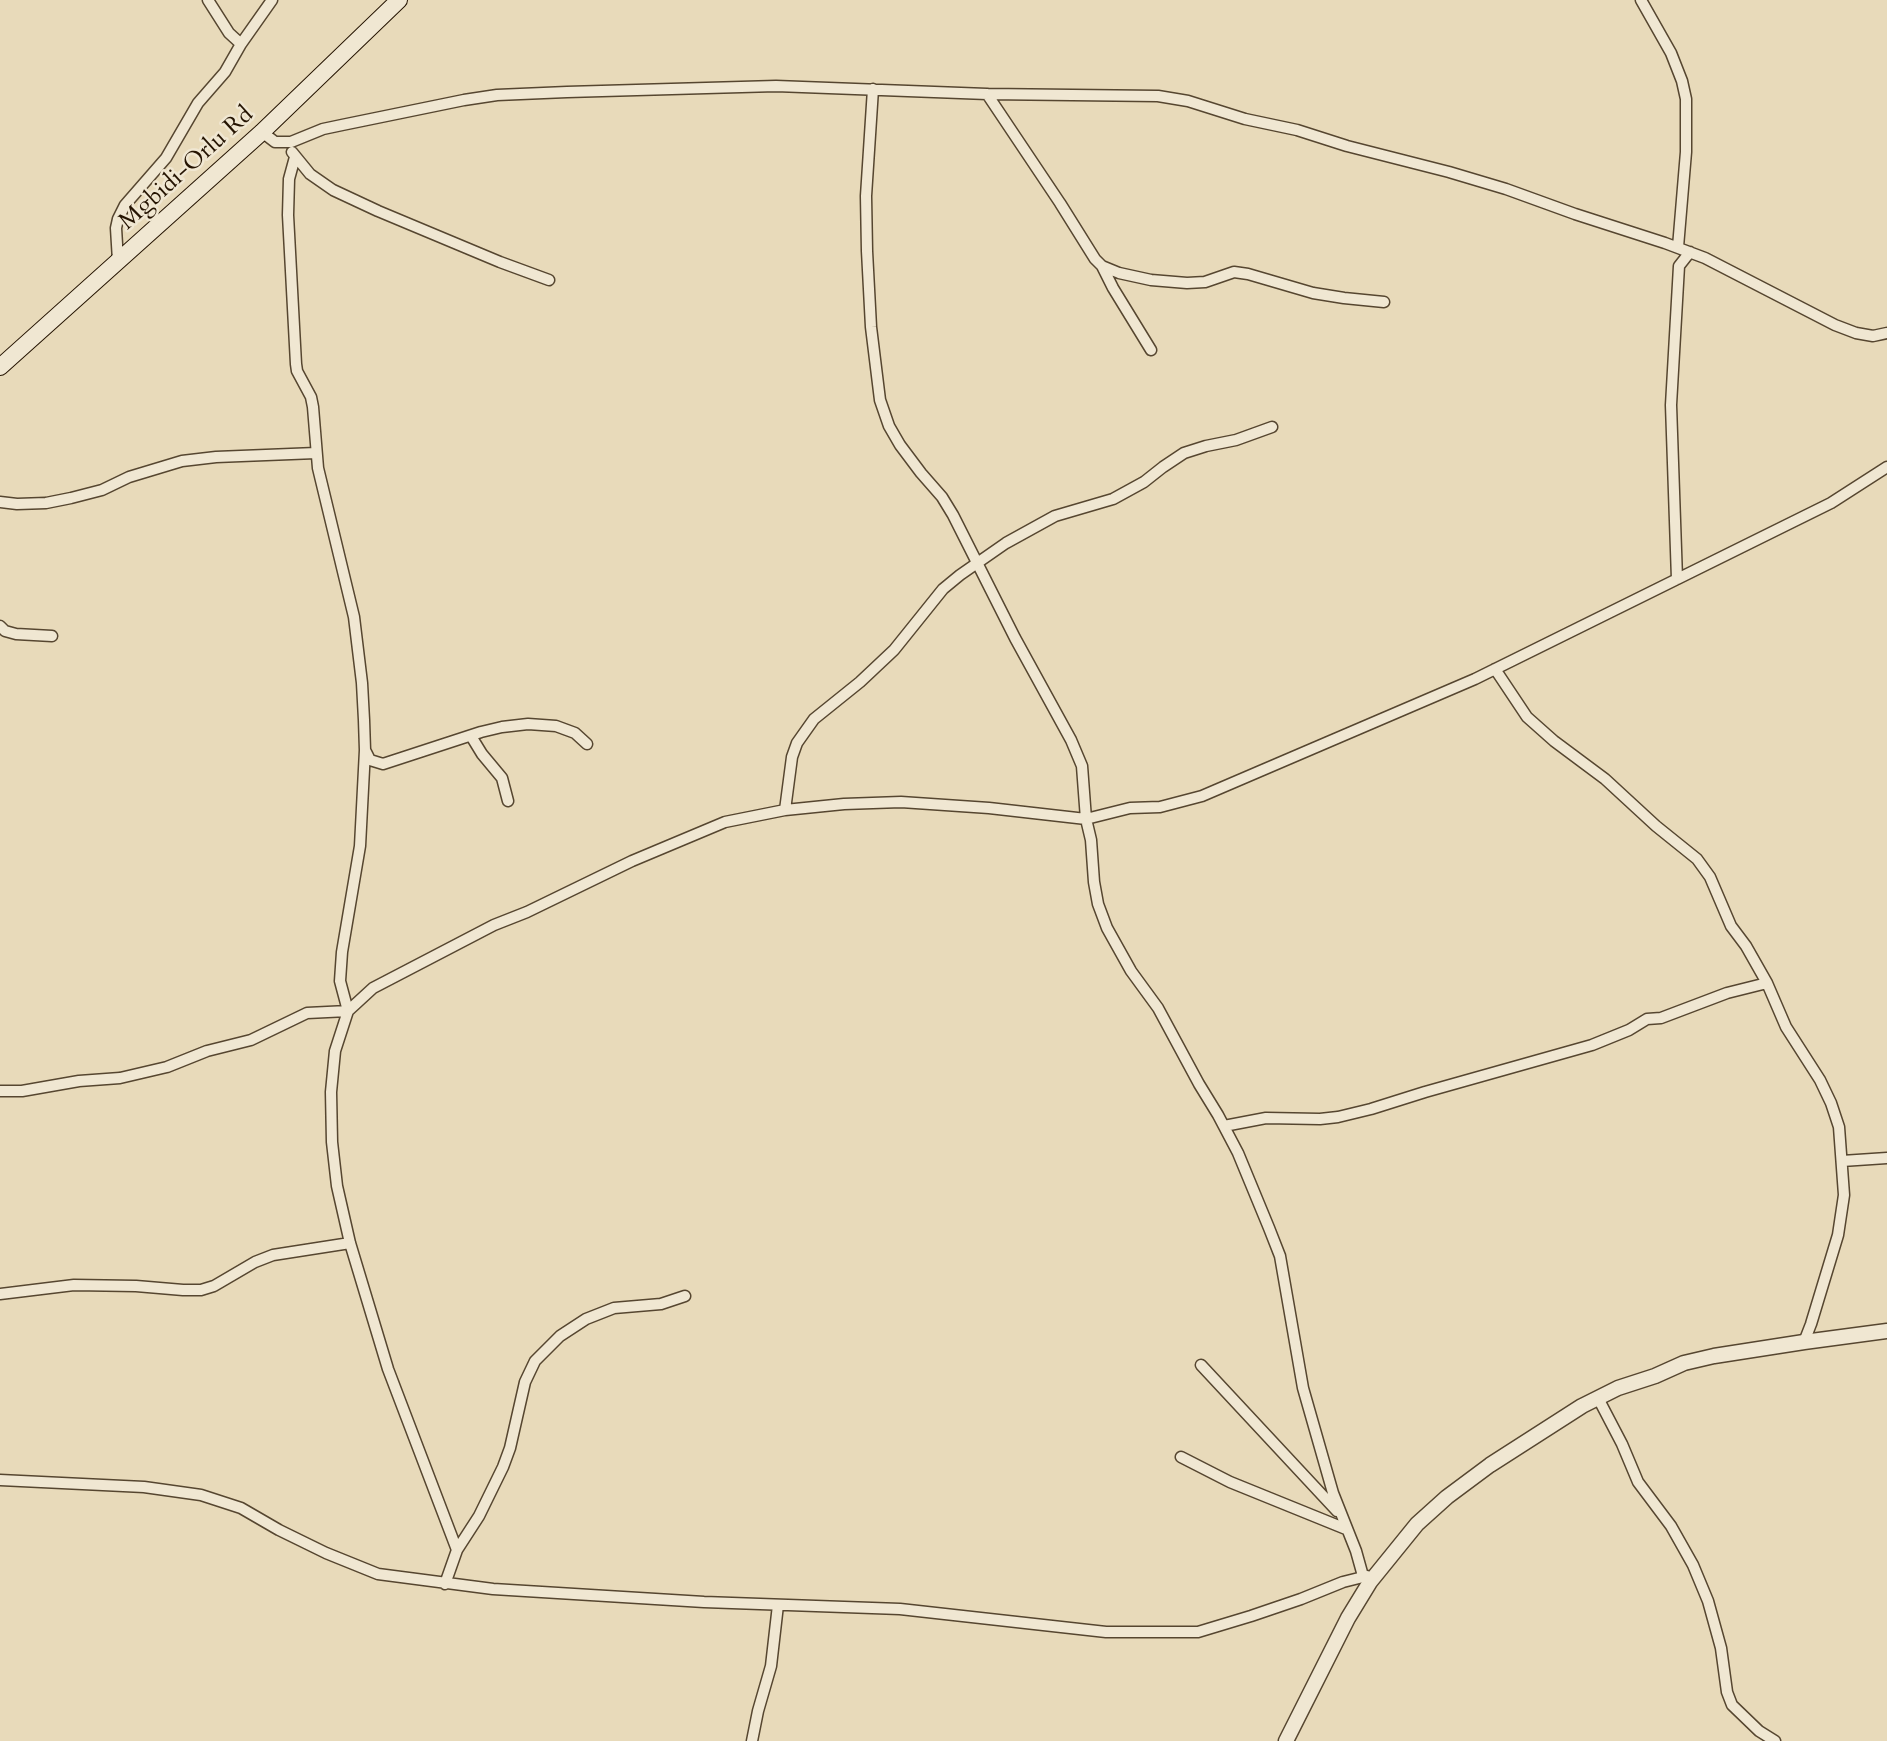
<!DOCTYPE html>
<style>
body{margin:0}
canvas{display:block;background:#e8daba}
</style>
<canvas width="1887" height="1741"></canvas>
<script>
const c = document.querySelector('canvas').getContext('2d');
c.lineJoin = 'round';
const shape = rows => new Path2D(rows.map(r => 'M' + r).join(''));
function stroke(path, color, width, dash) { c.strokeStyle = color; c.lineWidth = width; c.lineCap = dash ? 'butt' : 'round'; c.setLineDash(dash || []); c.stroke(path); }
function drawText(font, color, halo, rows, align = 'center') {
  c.font = font + ' Cardo,serif'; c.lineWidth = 5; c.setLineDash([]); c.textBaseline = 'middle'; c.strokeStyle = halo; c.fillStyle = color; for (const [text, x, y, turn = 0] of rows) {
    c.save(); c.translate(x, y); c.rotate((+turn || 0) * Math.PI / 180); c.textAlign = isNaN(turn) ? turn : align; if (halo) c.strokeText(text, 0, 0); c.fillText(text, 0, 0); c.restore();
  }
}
const minor = shape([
 [208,0,229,33,241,44],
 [1641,0,1671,53,1682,81,1686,99,1686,152,1678,247],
 [873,89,866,196,867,251,871,327,880,400,889,426,900,445,921,473,942,497,953,515,1015,638,1071,740,1082,766,1086,819,1091,840,1094,882,1098,904,1107,928,1131,971,1158,1008,1199,1084,1218,1115,1238,1153,1269,1228,1280,1256,1303,1388,1333,1493,1356,1551,1363,1576],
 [987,94,1060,203,1095,259,1102,266,1119,273,1151,280,1187,283,1205,282,1234,272,1248,274,1313,293,1344,298,1384,302],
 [262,132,275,142,291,142,323,129,342,125,464,100,497,95,567,92,776,86,987,94,1158,96,1188,101,1245,119,1297,130,1347,146,1449,172,1506,189,1575,214,1665,243,1705,258,1835,325,1856,333,1873,336,1887,333],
 [292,152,310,174,333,190,378,211,500,262,549,280],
 [295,157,289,179,288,215,296,364,297,371,311,397,313,407,318,468,354,617,362,683,364,720,365,750,360,846,342,952,340,981,348,1011,335,1051,331,1092,332,1142,337,1186,350,1243,388,1369,457,1550],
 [118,261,116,228,118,219,125,205,166,158,198,103,225,72,241,44,272,0],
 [1102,266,1113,288,1151,350],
 [0,502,17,504,46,503,71,498,102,490,129,477,182,461,216,457,316,453],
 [1677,579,1671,405,1679,266,1690,252],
 [0,626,5,631,16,634,52,636],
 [1495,669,1527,717,1554,741,1605,779,1656,826,1697,859,1710,877,1731,926,1746,946,1767,983,1786,1027,1820,1080,1831,1103,1839,1127,1844,1195,1838,1235,1811,1324,1804,1342],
 [471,736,482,754,502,778,508,801],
 [365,750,370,760,383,764,481,732,502,727,528,724,556,726,575,733,587,744],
 [785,810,792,757,797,743,814,719,860,682,894,650,943,589,960,575,1006,543,1055,516,1113,499,1144,482,1163,467,1184,453,1206,446,1236,440,1272,427],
 [0,1091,22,1091,79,1081,120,1078,167,1067,207,1051,251,1040,307,1013,348,1011,373,988,494,925,527,912,632,861,725,822,785,810,844,804,901,802,989,808,1086,819,1130,808,1160,807,1202,796,1475,679,1831,503,1887,467],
 [1224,1126,1266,1118,1320,1119,1338,1117,1371,1109,1425,1092,1592,1045,1629,1030,1647,1019,1661,1018,1727,993,1767,983],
 [1842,1161,1887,1158],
 [0,1294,74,1285,136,1286,183,1290,201,1290,214,1286,255,1262,273,1255,350,1243],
 [1201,1365,1337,1511],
 [1598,1398,1622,1444,1638,1482,1671,1526,1693,1565,1708,1601,1721,1648,1727,1692,1732,1705,1759,1731,1775,1741],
 [1181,1457,1230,1482,1346,1529],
 [0,1480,144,1487,201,1495,241,1508,279,1530,326,1553,378,1574,493,1589,704,1602,900,1609,1106,1632,1198,1632,1251,1616,1301,1599,1343,1582,1367,1576],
 [445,1584,457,1550,479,1516,503,1467,510,1448,525,1382,535,1361,560,1336,586,1319,614,1308,661,1304,685,1296],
 [752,1741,758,1711,771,1666,778,1605]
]);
const tertiary = shape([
 [1286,1741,1348,1618,1370,1582,1417,1524,1447,1497,1490,1465,1582,1406,1618,1388,1655,1376,1684,1363,1714,1356,1804,1342,1887,1331]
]);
const secondary = shape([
 [0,367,262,132,399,0]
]);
const streetNames = [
 ["Mgbidi-Orlu Rd",187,169,-42]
];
stroke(minor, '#564630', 13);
stroke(tertiary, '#564630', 17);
stroke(secondary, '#251402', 18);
stroke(minor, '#f0e7d2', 10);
stroke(tertiary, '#f0e7d2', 14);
stroke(secondary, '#f0e7d2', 16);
drawText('24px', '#251402', '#f0e7d2', streetNames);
</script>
